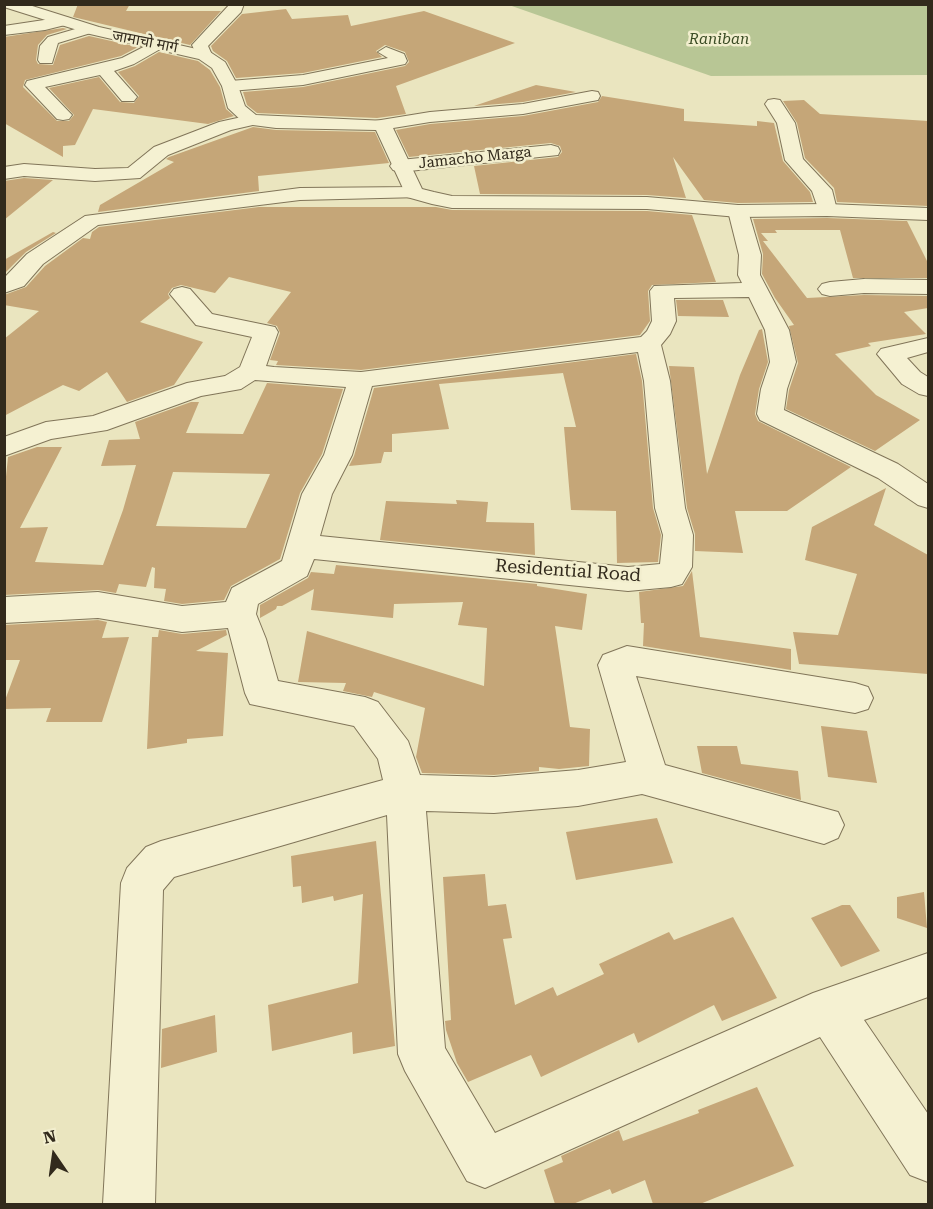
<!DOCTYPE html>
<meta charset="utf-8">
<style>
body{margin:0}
#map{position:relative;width:933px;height:1209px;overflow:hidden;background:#eae5bf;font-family:"Roboto Serif",serif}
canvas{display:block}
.frame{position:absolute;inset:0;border:6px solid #322a1c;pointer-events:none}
.north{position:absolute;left:24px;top:1125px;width:60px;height:60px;-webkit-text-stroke:4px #f2eece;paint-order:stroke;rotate:347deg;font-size:16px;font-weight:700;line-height:24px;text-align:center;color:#322a1c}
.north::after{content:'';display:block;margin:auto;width:21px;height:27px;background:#322a1c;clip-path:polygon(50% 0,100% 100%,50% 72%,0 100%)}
</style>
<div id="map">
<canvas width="933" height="1209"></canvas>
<div class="frame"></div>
<div class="north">N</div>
</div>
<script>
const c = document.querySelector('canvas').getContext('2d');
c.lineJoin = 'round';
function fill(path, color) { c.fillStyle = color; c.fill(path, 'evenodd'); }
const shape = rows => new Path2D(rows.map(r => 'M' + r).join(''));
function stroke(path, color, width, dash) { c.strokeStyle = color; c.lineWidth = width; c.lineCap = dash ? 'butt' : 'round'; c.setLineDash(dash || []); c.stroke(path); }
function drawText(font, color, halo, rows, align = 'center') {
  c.font = font + ' "Roboto Serif","Noto Sans Devanagari",serif'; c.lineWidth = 5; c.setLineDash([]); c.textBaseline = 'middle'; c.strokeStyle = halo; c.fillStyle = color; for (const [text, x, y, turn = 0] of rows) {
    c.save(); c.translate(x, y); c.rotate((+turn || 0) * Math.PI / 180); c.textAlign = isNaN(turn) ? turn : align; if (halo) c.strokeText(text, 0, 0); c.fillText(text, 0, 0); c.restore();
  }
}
const green = shape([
 [509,5,928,5,928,75,711,76]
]);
const building = shape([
 [78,4,130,4,126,11,221,11,190,45,73,17],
 [286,9,292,19,348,15,351,26,424,11,515,43,396,86,406,114,377,118,257,113,247,105,243,92,303,87,405,66,409,62,405,52,385,45,376,51,382,57,303,73,236,78,227,61,213,51,211,46,242,14],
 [63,28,67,29,47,35,38,45,36,60,38,64,53,65,60,45,89,36,138,47,121,56,25,80,23,87,57,121,69,121,74,115,49,88,99,77,120,102,134,103,139,96,118,72,135,66,159,52,198,61,210,70,220,87,226,109,234,116,208,124,93,109,75,145,63,146,63,157,4,123,4,37],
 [536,85,576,92,523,102,474,106],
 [602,96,684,109,684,121,757,126,757,121,774,123,783,161,810,192,813,202,738,203,704,200,673,157,686,198,647,195,480,194,474,166,558,157,562,152,560,146,551,143,409,157,396,130,430,124,523,116,598,102],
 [804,100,820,114,928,121,928,206,837,202,834,188,805,158,797,123,783,101],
 [253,127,276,130,375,132,389,163,258,176,259,191,98,212,100,205,174,162,166,159,169,157],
 [24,178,53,180,4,220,4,181],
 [259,207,436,207,452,210,647,211,692,215,716,282,652,285,648,291,650,321,640,335,361,370,276,365,278,361,270,360,280,333,277,326,267,323,291,292,229,277,215,293,181,285,172,288,168,294,170,298,140,322,203,342,174,385,127,402,107,372,79,391,63,385,4,416,4,339,39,311,4,305,4,295,26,287,45,266,83,238,90,239,92,232,99,227],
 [827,218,907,221,928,263,928,278,853,278,840,230,775,230,777,233,761,233,768,241,763,241,807,298,864,295,928,296,928,308,904,312,926,334,868,343,871,346,835,354,876,395,920,420,875,451,786,409,789,390,798,363,789,326,794,325,775,298,762,274,763,254,753,219],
 [53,232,56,233,26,252,4,274,4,260],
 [676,300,723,300,729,317,678,316],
 [762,329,768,362,759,389,755,414,758,421,851,467,787,511,735,511,743,553,695,551,695,534,687,508,669,366,694,367,707,474,740,375,759,330],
 [636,354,642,381,653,508,661,535,658,562,617,563,616,511,571,510,564,427,576,427,563,373,439,384,449,429,392,434,392,452,384,452,381,463,349,466,354,456,374,388],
 [267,383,343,389,322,454,300,493,280,559,231,586,224,600,182,604,164,601,166,589,154,588,155,568,152,567,146,587,119,584,116,593,98,590,4,595,4,496,8,457,37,447,62,447,20,528,48,527,35,562,103,565,123,510,136,465,101,466,109,440,140,439,135,422,191,402,199,402,186,433,243,434],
 [173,472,270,474,246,528,156,526],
 [886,488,874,525,928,555,928,674,799,664,793,632,838,635,857,574,805,560,812,527],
 [456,500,488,502,486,522,534,523,535,555,380,540,386,501,457,504],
 [336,565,537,584,537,586,587,594,582,630,555,626,570,727,590,729,589,766,559,769,539,767,539,771,494,775,422,773,416,757,425,708,374,692,372,697,343,691,346,683,298,682,307,631,484,686,487,628,458,625,463,602,394,604,393,618,311,610,314,589,282,606,277,606,276,609,260,618,260,605,308,578,311,572,334,574],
 [692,571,700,637,791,649,791,670,643,646,644,623,641,623,639,592,683,586],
 [98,620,107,622,102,638,129,637,102,722,46,722,51,708,4,709,4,703,20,660,4,660,4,625],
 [159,630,182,634,226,630,227,635,196,651,228,653,223,736,187,739,187,743,147,749,152,637,158,637],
 [821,726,867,731,877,783,828,777],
 [697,746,737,746,741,764,798,771,801,800,702,773],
 [657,818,673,863,576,880,566,832],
 [376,841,395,1046,353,1054,352,1032,272,1051,268,1005,358,983,363,894,334,901,333,896,302,903,301,886,293,887,291,856],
 [485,874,488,906,506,904,512,938,503,939,515,1005,553,987,557,996,604,974,599,964,669,932,674,940,733,917,777,998,722,1021,714,1005,638,1043,634,1033,541,1077,531,1055,468,1082,457,1063,446,1030,445,1021,451,1020,443,877],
 [924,892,927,928,897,918,897,897],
 [842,905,850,905,880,951,841,967,811,918],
 [215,1015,217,1052,161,1068,162,1029],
 [757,1087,794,1166,700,1204,653,1204,645,1180,612,1194,610,1189,573,1204,555,1204,544,1170,563,1162,561,1156,619,1130,623,1141,699,1113,698,1110]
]);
const minor = shape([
 [230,4,244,4,241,12,208,46,212,55,210,58,198,58,192,45,230,4],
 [64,17,69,18,71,21,69,24,45,30,4,35,4,26,64,17],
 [89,25,94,26,96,29,94,32,58,43,52,63,40,63,38,60,40,46,48,37,89,25],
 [157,40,162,42,165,45,162,48,134,64,114,71,137,97,134,101,122,101,100,75,45,87,72,115,69,119,63,120,57,119,25,85,27,81,122,58,157,40],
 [386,47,404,54,407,61,405,64,303,85,230,91,222,86,230,81,303,75,388,58,378,52,386,47],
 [592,91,598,92,600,96,598,100,523,114,430,122,381,130,375,129,372,125,375,121,381,120,430,112,523,104,592,91],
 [774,99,780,100,795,123,803,159,832,190,837,210,834,214,827,216,820,214,812,191,785,160,777,123,765,104,768,100,774,99],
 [251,115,257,116,260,120,257,124,231,130,168,155,140,178,95,181,24,176,4,179,4,167,24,164,95,169,128,168,154,147,219,122,251,115],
 [551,145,558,147,560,151,558,155,400,172,393,170,390,166,393,162,400,160,551,145],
 [414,187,421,189,424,193,421,197,300,200,98,225,43,264,24,286,4,293,4,278,27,254,85,216,300,188,414,187],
 [738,205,745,207,748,211,761,255,760,275,789,330,796,362,787,389,784,410,898,464,928,484,928,508,918,505,878,478,760,420,757,414,761,389,770,362,765,330,749,297,674,298,676,321,670,334,661,345,670,381,685,508,693,535,692,567,682,584,671,587,628,591,314,559,307,576,258,604,256,614,266,639,278,681,365,697,378,702,408,741,420,775,494,777,578,770,626,762,598,665,603,655,627,646,855,683,868,687,873,698,868,709,855,713,636,676,665,765,838,812,844,825,838,838,824,844,642,794,578,806,494,813,426,811,445,1048,495,1133,813,993,928,953,928,997,864,1020,928,1114,928,1182,910,1175,820,1037,485,1188,467,1181,405,1071,398,1054,387,815,174,877,163,890,155,1204,103,1204,121,883,127,868,146,847,161,841,383,780,378,759,354,726,250,704,245,693,228,628,182,632,98,618,4,623,4,597,98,592,182,606,226,602,232,588,282,561,302,494,324,455,346,387,255,380,241,389,201,396,107,430,51,439,4,456,4,437,46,422,93,416,187,383,225,376,240,367,252,337,196,325,170,294,174,289,182,287,190,289,212,314,275,327,278,332,266,366,274,367,361,372,641,337,647,331,652,321,650,291,654,286,742,283,738,275,739,255,728,211,731,207,738,205],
 [638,352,644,381,655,508,663,535,660,564,628,567,320,536,332,494,352,455,372,386,638,352],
 [864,279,928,280,928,294,864,293,830,296,822,294,818,289,822,284,830,282,864,279],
 [928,338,928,352,907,358,920,372,928,377,928,396,919,394,902,384,877,354,881,349,928,338]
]);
const tertiary = shape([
 [4,4,26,4,99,27,210,52,225,62,238,86,245,106,256,115,387,121,393,128,422,189,434,192,452,196,647,197,738,205,827,204,928,208,928,220,827,216,738,217,647,209,452,208,432,204,407,197,376,130,276,128,245,124,228,108,222,86,212,68,199,59,90,34,4,7,4,4]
]);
const farParknames = [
 ["Raniban",719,40]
];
const farStreetnames = [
 ["जामाचो मार्ग",145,42,11],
 ["Jamacho Marga",475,158,-6]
];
const streetNames = [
 ["Residential Road",568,571,4]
];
fill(green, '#b8c695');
fill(building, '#c5a678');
stroke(minor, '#817559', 2);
stroke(tertiary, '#817559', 2);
fill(minor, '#f5f1d2');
fill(tertiary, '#f5f1d2');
drawText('italic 15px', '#3b4c25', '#f2eece', farParknames);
drawText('15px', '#322a1c', '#f2eece', farStreetnames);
drawText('18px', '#322a1c', '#f2eece', streetNames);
</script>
